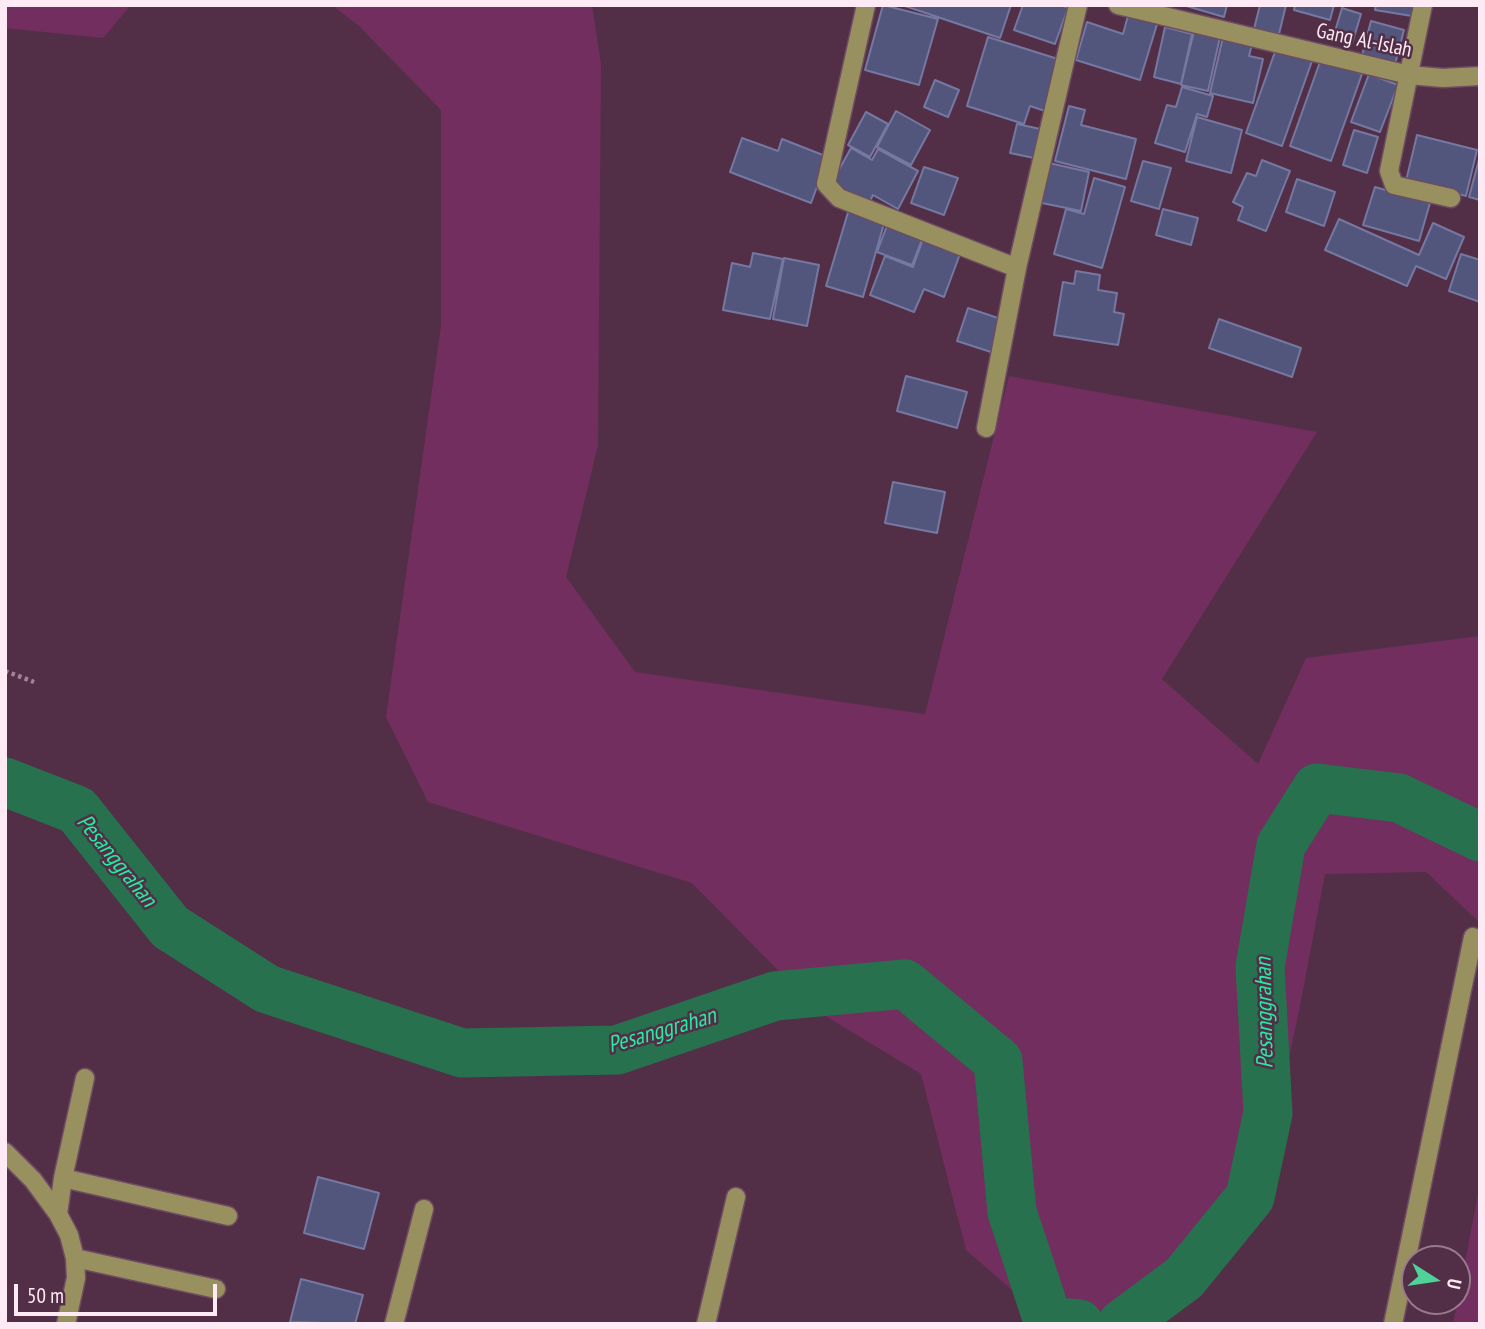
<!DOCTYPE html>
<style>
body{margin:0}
#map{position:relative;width:1485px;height:1329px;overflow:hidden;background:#532f47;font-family:"PT Sans Narrow",sans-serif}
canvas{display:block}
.frame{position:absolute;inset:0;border:7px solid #fdeaf5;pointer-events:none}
.north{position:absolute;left:1401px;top:1245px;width:70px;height:70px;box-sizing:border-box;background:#532f47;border:2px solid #977a8d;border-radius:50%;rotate:102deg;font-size:19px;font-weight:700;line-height:28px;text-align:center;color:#fdeaf5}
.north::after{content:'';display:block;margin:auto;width:24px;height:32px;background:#50d398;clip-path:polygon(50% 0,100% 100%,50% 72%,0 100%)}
.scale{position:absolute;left:14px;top:1284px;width:203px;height:32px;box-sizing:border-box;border:4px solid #fdeaf5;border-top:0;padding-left:9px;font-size:21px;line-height:24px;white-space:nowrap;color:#fdeaf5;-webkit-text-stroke:5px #532f47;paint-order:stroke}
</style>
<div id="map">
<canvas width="1485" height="1329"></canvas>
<div class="frame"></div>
<div class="north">U</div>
<div class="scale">50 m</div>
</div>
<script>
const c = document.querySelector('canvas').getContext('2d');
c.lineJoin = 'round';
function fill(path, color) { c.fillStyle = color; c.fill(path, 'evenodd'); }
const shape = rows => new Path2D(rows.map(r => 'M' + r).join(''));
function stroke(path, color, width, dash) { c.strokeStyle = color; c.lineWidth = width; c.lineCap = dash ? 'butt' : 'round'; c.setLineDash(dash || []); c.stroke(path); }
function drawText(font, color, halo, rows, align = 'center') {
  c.font = font + ' "PT Sans Narrow",sans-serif'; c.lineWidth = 5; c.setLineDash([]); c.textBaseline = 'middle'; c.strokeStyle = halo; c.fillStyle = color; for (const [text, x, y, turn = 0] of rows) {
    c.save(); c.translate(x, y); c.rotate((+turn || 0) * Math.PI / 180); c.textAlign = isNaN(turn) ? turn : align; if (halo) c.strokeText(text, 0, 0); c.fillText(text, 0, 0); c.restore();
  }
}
const green = shape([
 [5,5,131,5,103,38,5,28],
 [332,5,592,5,601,64,598,445,566,577,635,672,925,714,1009,376,1317,432,1162,679,1258,764,1306,658,1480,636,1480,923,1426,872,1325,874,1300,1006,1258,1203,1152,1306,1073,1324,1051,1324,966,1250,921,1074,819,1012,692,883,428,802,386,717,441,326,441,110,359,26],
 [1480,1184,1480,1324,1453,1324]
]);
const river = shape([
 [5,782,77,810,170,927,267,989,462,1053,617,1050,775,996,905,984,998,1061,1012,1212,1048,1321,1079,1324],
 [1122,1324,1184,1278,1250,1197,1268,1113,1260,967,1281,845,1317,788,1399,798,1480,837]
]);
const building = shape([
 [883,5,938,19,919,85,865,70,883,5],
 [902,5,1011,5,1000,38,902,5],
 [1023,5,1062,5,1068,8,1055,44,1014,30,1023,5],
 [1183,5,1227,5,1224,17,1183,5],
 [1260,5,1286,5,1279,34,1254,29,1260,5],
 [1295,5,1334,5,1330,20,1294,10,1295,5],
 [1376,5,1414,5,1412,16,1375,10,1376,5],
 [1342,8,1361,14,1352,44,1333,38,1342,8],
 [1129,12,1158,21,1140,80,1076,60,1087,22,1123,34,1129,12],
 [1371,21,1404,30,1394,68,1361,59,1371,21],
 [1165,27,1192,34,1181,84,1154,77,1165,27],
 [1194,31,1220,37,1208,91,1181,85,1194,31],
 [988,37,1061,60,1045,111,1030,106,1024,124,967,106,988,37],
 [1223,37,1252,44,1249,56,1263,59,1253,103,1210,93,1223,37],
 [1276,49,1312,61,1282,146,1246,133,1276,49],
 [1321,59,1362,74,1331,161,1290,146,1321,59],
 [1369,74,1398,85,1380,132,1351,122,1369,74],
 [935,80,959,90,948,117,924,107,935,80],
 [1182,87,1213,96,1207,117,1197,114,1185,152,1155,143,1167,105,1176,107,1182,87],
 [1069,106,1085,110,1081,125,1136,139,1126,179,1055,161,1069,106],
 [896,111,930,130,911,165,877,147,896,111],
 [866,112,888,124,870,157,848,145,866,112],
 [1197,117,1242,130,1231,173,1186,161,1197,117],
 [1017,124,1045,130,1039,159,1010,153,1017,124],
 [1354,130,1378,137,1367,173,1343,165,1354,130],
 [1417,135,1477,150,1466,196,1406,181,1417,135],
 [742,138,778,151,782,139,828,157,811,203,730,172,742,138],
 [851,148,872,160,878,149,918,171,898,209,873,195,868,205,831,184,851,148],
 [1480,156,1480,200,1469,197,1480,156],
 [1262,160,1290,171,1266,231,1238,220,1243,207,1233,202,1247,173,1256,176,1262,160],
 [1143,161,1171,168,1159,209,1131,201,1143,161],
 [1045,162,1089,172,1081,211,1037,202,1045,162],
 [924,167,958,178,944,215,911,203,924,167],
 [1094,178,1125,187,1102,268,1054,254,1066,209,1084,214,1094,178],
 [1297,179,1335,192,1324,226,1286,212,1297,179],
 [1375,187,1430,203,1419,241,1363,225,1375,187],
 [849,209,885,220,863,297,826,286,849,209],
 [1163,209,1198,218,1191,245,1156,235,1163,209],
 [1339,219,1419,255,1433,223,1464,237,1446,279,1416,266,1407,286,1325,250,1339,219],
 [888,223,923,237,912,265,877,252,888,223],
 [923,239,960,254,944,297,924,289,914,312,870,295,885,256,913,267,923,239],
 [753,253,783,259,770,319,723,310,732,263,750,267,753,253],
 [1461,254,1480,260,1480,302,1449,291,1461,254],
 [784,258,819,265,807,326,773,319,784,258],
 [1076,271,1100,275,1098,290,1117,293,1114,312,1124,314,1118,345,1054,335,1063,282,1074,284,1076,271],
 [968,308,1004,320,994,353,957,341,968,308],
 [1219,319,1301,348,1292,377,1209,348,1219,319],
 [906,376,967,392,957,428,897,411,906,376],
 [893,482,945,492,937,533,885,523,893,482],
 [318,1177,379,1193,364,1249,304,1233,318,1177],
 [301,1279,363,1295,355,1324,290,1322,301,1279]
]);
const path = shape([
 [5,671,34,682]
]);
const minor = shape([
 [866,5,826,184,839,198,1017,268],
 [1118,5,1409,75,1443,78,1480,76],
 [1423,5,1389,171,1394,185,1451,198],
 [986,428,1017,268,1078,5],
 [5,1152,33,1180,58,1214,69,1235,75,1258,76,1278,66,1324],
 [63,1178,228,1216],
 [58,1214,63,1178,85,1078],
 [75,1258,216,1289],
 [394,1324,424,1209],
 [706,1324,736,1197],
 [1393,1324,1473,937]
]);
const streetNames = [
 ["Gang Al-Islah",1364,41,12]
];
const waterNames = [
 ["Pesanggrahan",116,861,51],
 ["Pesanggrahan",1265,1013,-91],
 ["Pesanggrahan",662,1031,-16]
];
fill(green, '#722e5e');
stroke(river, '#27714f', 49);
fill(building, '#52557c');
stroke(building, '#7578a1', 2);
stroke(minor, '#6e4d63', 21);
stroke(path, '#a28698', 4.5, [3.5, 3.5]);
stroke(minor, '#98905e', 18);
drawText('21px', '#fdeaf5', '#532f47', streetNames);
drawText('italic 23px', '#23eda1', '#532f47', waterNames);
</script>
